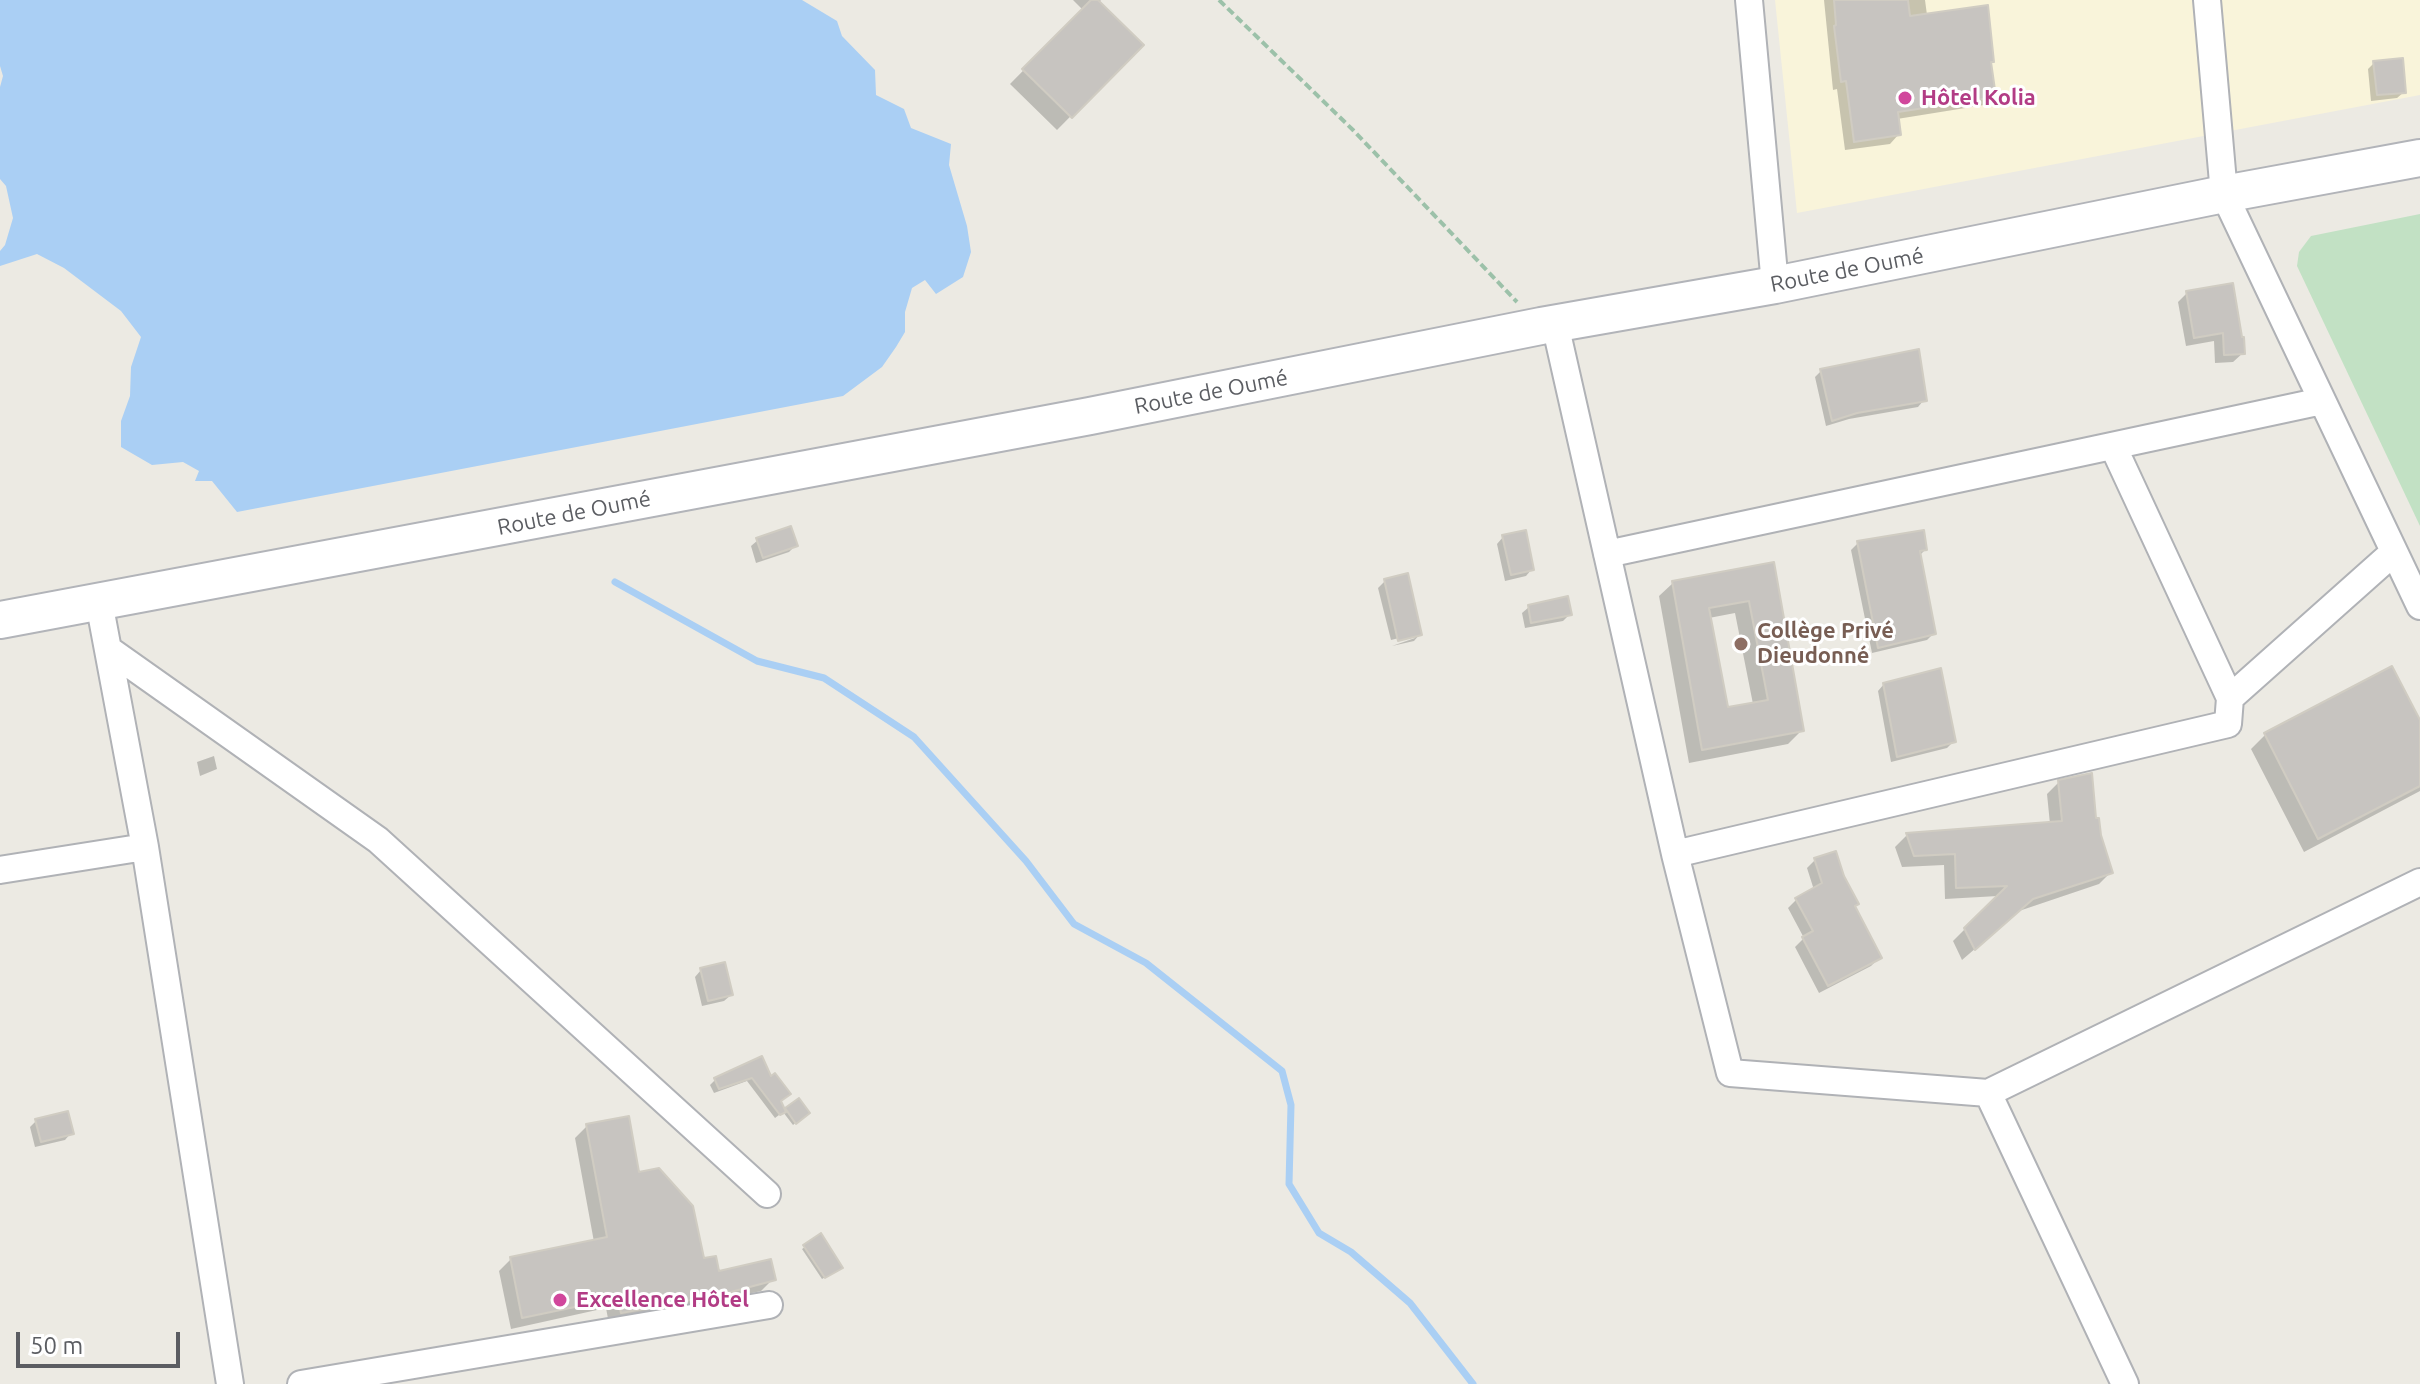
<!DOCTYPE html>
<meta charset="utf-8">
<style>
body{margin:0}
#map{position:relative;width:2420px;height:1384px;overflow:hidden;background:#eceae3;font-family:Ubuntu,sans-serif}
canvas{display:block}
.scale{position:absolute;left:16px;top:1332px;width:164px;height:36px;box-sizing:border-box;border:4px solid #5b5d62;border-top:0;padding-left:10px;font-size:24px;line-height:28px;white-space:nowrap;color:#5b5d62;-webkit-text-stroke:6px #fff;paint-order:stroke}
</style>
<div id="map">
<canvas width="2420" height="1384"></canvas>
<div class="scale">50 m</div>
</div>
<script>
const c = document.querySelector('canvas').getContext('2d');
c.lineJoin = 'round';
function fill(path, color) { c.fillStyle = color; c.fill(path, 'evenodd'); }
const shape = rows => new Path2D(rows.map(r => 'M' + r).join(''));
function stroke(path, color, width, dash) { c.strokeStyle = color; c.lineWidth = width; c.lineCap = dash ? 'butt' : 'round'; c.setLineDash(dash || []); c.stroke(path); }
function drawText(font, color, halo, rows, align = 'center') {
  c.font = font + ' Ubuntu,sans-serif'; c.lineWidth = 6; c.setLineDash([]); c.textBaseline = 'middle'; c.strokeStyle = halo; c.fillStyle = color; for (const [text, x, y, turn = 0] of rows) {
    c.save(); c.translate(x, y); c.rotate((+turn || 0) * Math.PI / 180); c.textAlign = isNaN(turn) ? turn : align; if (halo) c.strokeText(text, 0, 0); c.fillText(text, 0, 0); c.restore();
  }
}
const commercial = shape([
 [1775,0,2420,0,2420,95,1797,213]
]);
const green = shape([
 [2420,214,2420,526,2297,266,2299,252,2311,236]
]);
const water = shape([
 [0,0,802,0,837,21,842,36,875,70,876,95,904,109,911,128,951,144,949,165,967,226,971,252,963,277,936,294,925,280,912,288,905,312,905,332,896,347,882,367,843,396,237,512,212,481,195,481,199,471,183,462,152,465,121,447,121,421,130,396,131,367,141,337,121,311,64,268,37,254,0,266,0,251,5,245,13,218,6,186,0,179,0,87,3,76,0,66]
]);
const shadow = shape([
 [1073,0,1101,0,1098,3,1141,45,1057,130,1010,84,1083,10],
 [1824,0,1925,0,1927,15,1989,64,1994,96,1984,105,1897,119,1899,134,1890,144,1845,150,1837,89,1833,90],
 [2374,63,2404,92,2397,98,2371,101,2368,69],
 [2187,293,2243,353,2233,362,2215,363,2214,341,2186,346,2178,302],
 [1821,371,1924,400,1918,407,1849,419,1826,426,1815,377],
 [1503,537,1532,569,1526,576,1505,581,1497,544],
 [758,540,796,545,789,552,756,563,751,546],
 [1858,543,1925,550,1919,556,1933,634,1927,640,1872,653,1851,550],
 [1772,564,1802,730,1788,744,1689,763,1659,596,1673,583],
 [1735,613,1753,704,1726,710,1709,618],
 [1385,581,1420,634,1414,641,1392,646,1415,638,1415,634,1391,640,1378,588],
 [1529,607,1570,614,1563,621,1525,628,1522,613],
 [1884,684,1953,742,1947,748,1891,762,1878,691],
 [2420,725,2420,791,2304,852,2251,749,2265,735],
 [214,756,217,769,200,776,197,762],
 [2059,782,2094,820,2111,872,2099,884,2019,911,1962,960,1953,941,1998,896,1945,899,1944,865,1902,867,1895,847,1907,835,2050,824,2047,794],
 [1815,860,1853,906,1880,957,1871,966,1819,993,1795,947,1804,938,1788,908,1797,899,1814,890,1807,868],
 [701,970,731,995,724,1001,702,1006,695,977],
 [761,1058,784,1112,798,1101,807,1113,793,1125,783,1112,775,1118,747,1081,714,1093,710,1085,715,1080],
 [36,1121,71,1133,65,1140,35,1147,30,1127],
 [587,1126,637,1174,702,1261,717,1273,773,1279,761,1291,609,1324,606,1308,511,1329,499,1271,511,1259,594,1242,575,1138],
 [821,1236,837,1270,822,1279,802,1249]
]);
const stream = shape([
 [615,582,757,661,824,678,914,737,1026,861,1074,924,1146,963,1282,1071,1291,1105,1289,1184,1319,1233,1351,1252,1410,1303,1473,1384]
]);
const building = shape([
 [1091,0,1098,0,1144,45,1072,118,1022,69,1091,0],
 [1834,0,1908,0,1910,16,1988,5,1994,62,1991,62,1996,97,1898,112,1901,135,1854,142,1846,81,1841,82,1834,26,1836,25,1834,0],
 [2403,58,2406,93,2377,95,2373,61,2403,58],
 [2233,283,2242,337,2244,337,2245,354,2224,355,2223,333,2194,338,2186,291,2233,283],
 [1919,349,1927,401,1857,413,1832,421,1820,369,1919,349],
 [791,526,798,546,763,558,756,538,791,526],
 [1526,530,1534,570,1511,575,1502,535,1526,530],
 [1924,530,1927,550,1920,551,1936,634,1878,648,1857,541,1924,530],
 [1774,562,1804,731,1702,750,1672,581,1774,562],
 [1749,601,1768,700,1728,707,1709,608,1749,601],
 [1408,573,1422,635,1398,641,1384,579,1408,573],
 [1568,596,1572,615,1531,623,1528,605,1568,596],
 [2392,666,2420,720,2420,786,2318,839,2264,733,2392,666],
 [1941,668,1956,742,1897,757,1883,683,1941,668],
 [2092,773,2096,818,2099,818,2101,835,2113,873,2033,899,1975,950,1964,928,2007,886,1956,888,1955,854,1914,856,1906,833,2062,821,2058,780,2092,773],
 [1836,851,1844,876,1859,904,1855,906,1882,958,1828,986,1802,937,1813,931,1795,898,1822,883,1814,858,1836,851],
 [725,962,733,995,708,1001,700,968,725,962],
 [762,1056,771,1076,775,1073,791,1094,781,1101,786,1112,780,1115,752,1078,719,1089,714,1078,762,1056],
 [799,1098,810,1113,796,1124,785,1108,799,1098],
 [68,1111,74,1134,41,1142,35,1119,68,1111],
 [629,1116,639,1172,659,1168,693,1206,704,1258,716,1256,719,1271,771,1259,776,1280,723,1294,621,1313,618,1298,522,1318,510,1257,607,1237,586,1124,629,1116],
 [821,1233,843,1268,825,1278,803,1245,821,1233]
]);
const path = shape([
 [1219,0,1353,130,1517,302]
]);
const street = shape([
 [1749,0,1775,285],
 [2207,0,2224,194,2420,606],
 [1555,324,1675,854,1730,1073,1988,1093,2420,882],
 [1607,554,2322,401],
 [99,602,145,847,230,1384],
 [108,649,378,840,767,1194],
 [2230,698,2394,552],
 [1675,854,2228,724,2230,698,2113,446],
 [0,870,145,847],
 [1988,1093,2125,1384],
 [301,1384,769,1305]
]);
const secondary = shape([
 [0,620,1090,416,1541,326,1775,285,2224,194,2420,158]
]);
const markers = [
 [1905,98,8,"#d1479c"],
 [1741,644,8,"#8d6e63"],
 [560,1300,8,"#d1479c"]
];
const hotelNames = [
 ["Hôtel Kolia",1921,98],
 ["Excellence Hôtel",576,1300]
];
const streetNames = [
 ["Route de Oumé",1847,270,-11],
 ["Route de Oumé",1211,392,-11],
 ["Route de Oumé",574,513,-11]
];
const educationNames = [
 ["Collège Privé",1757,631],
 ["Dieudonné",1757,656]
];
fill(commercial, '#f9f4da');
fill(green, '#c2e1c4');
fill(water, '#aacff4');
fill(shadow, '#0003');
stroke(stream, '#aacff4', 7);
fill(building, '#c7c4c0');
stroke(building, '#d0ccc2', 2);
stroke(street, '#b0b2b6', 30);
stroke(secondary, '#b2b4b9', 40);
stroke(path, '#9cc1a9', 4, [8, 4]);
stroke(street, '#fff', 26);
stroke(secondary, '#fff', 36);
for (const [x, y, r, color] of markers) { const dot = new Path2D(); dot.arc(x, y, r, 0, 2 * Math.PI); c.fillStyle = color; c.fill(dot); stroke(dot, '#fff', 3); }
drawText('bold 22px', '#b23c85', '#fff', hotelNames, 'left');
drawText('22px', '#5b5d62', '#fff', streetNames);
drawText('bold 22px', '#785e54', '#fff', educationNames, 'left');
</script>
